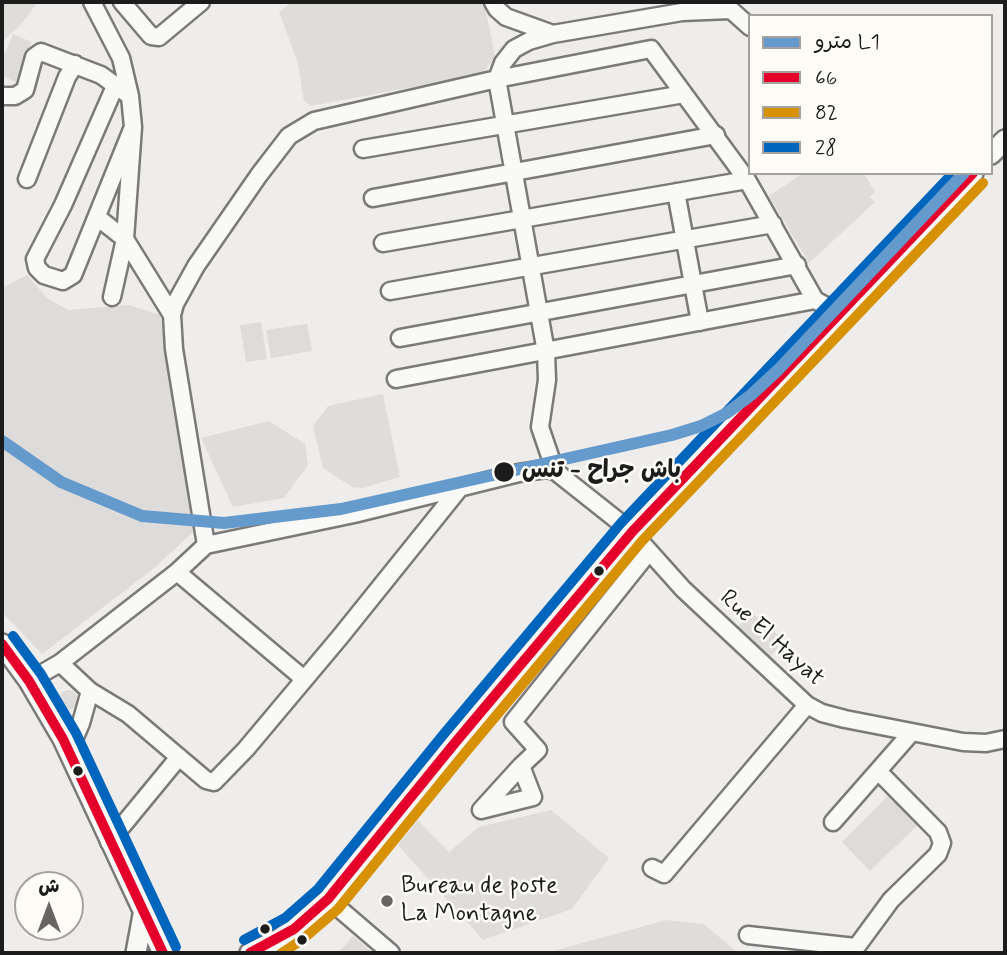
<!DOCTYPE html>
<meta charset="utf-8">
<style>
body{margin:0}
#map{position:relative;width:1007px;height:955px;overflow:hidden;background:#efedeb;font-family:Mynerve,"Playpen Sans Arabic",sans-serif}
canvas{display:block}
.frame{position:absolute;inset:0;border:4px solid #1c1c1c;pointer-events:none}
.legend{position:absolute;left:748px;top:14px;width:245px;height:161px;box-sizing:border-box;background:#fdfcf7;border:2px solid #a3a29f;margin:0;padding:9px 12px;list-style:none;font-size:21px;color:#1c1c1c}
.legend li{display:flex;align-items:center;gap:14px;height:35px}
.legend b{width:35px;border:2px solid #a3a29f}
.north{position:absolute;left:14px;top:871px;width:70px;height:70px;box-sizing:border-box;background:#fdfcf7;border:2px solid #a3a29f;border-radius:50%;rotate:0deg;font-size:19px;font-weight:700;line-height:28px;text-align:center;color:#1c1c1c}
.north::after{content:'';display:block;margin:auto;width:24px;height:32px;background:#666564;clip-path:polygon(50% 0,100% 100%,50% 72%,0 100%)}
</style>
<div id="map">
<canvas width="1007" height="955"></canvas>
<div class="frame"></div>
<ul class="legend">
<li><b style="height:9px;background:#659acd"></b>مترو L1</li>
<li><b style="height:9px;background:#e4002b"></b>66</li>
<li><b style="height:9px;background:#d69104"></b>82</li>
<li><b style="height:9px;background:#0065bd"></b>28</li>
</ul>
<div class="north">ش</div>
</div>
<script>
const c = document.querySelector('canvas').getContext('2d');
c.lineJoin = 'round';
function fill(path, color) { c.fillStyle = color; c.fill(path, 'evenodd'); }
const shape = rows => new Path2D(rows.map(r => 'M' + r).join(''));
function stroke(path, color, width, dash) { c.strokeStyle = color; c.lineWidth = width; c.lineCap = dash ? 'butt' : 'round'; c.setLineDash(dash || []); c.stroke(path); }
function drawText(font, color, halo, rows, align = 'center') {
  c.font = font + ' Mynerve,"Playpen Sans Arabic",sans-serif'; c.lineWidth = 5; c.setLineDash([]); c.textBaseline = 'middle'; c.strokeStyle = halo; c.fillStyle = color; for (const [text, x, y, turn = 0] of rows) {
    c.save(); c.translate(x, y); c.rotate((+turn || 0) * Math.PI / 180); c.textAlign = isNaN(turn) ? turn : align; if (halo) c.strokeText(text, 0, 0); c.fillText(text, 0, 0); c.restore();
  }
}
const built = shape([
 [2,2,38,2,19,27,2,41],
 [292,2,484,2,495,56,482,74,311,106,304,101,298,64,279,12],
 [803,173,864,173,875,192,870,197,875,202,809,263,769,196],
 [383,394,400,477,363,488,352,487,323,468,313,426,328,406],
 [269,421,305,444,308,465,284,498,233,507,201,438],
 [752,613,784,640,770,657,736,628],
 [551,810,609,858,572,909,483,940,398,845,418,820,449,852,479,827],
 [666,920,704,924,738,953,546,953]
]);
const green = shape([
 [13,34,31,42,16,82,2,76,2,60],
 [27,275,47,298,68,310,129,305,160,315,193,532,153,569,42,654,2,612,2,288],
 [261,322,267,359,246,362,240,325],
 [307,324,312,351,271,358,266,330],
 '58 700a10 10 0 1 1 20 0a10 10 0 1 1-20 0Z',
 [893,791,923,820,870,871,842,842],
 [353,936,373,953,338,953]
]);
const minor = shape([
 [92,2,121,58,130,96],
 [122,2,151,36,159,37,201,2],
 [493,2,497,9,506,17,553,34],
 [731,10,750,27],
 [116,84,63,205,35,259,37,268,44,275,63,281,73,275,133,127],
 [2,96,15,96,25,90,34,57,41,52,101,75,130,96,133,127,125,239,172,315],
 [363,149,684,94],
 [27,179,67,77,75,64],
 [676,192,700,322],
 [373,198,716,135],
 [97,217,125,239,112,297],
 [383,243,747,180],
 [390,291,773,224],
 [400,338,797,265],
 [396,379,815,300],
 [555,471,540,427,547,380,546,352,497,79,503,63,514,49,529,41,553,34,682,12,730,10],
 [206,545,174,349,172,315,175,304,196,266,259,175,289,136,314,121,497,79,651,49,747,180,815,300,841,314],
 [177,572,304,679],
 [60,663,90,691,128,714,206,780,214,782,246,749,340,637,459,489],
 [29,681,60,663,177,572,206,545,354,514,519,473,546,469,555,471,632,532,683,589,807,705,822,713,845,719,963,742,986,743,1005,739],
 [69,751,81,723,90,691],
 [521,766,533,797,481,810,521,766,538,750,513,722,648,553],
 [833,822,912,732],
 [109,842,179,757],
 [652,868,664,874,807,705],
 [328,899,391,953],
 [748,935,855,947],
 [852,953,891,900,938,854,942,843,938,832,878,771]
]);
const major = shape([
 [991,154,1005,140],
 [2,644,29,681,63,739,163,953],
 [136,953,143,915],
 [250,953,279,939,294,929,328,899,454,744,632,532,973,173]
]);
const bus1 = shape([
 [2,644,29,681,63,739,163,953],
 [250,953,294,929,328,899,454,744,632,532,973,173]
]);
const bus2 = shape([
 [282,953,303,939,338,909,465,753,642,541,983,183]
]);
const bus3 = shape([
 [13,636,41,674,76,733,176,947],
 [244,940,285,918,318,889,443,735,621,523,953,173]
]);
const metro1 = shape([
 [2,441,61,482,142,516,224,523,341,509,672,435,701,426,727,413,751,395,778,370,964,173]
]);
const markers = [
 [504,472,11,"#1c1c1c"],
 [599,571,6,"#1c1c1c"],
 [78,771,6,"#1c1c1c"],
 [387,901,7,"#666564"],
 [265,929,6,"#1c1c1c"],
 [302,940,6,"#1c1c1c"]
];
const stopNames = [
 ["باش جراح - تنس",522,472]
];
const streetNames = [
 ["Rue El Hayat",771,639,42]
];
const poiNames = [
 ["Bureau de poste",401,887],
 ["La Montagne",401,915]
];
fill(built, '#dfddda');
fill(green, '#dedcda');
stroke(minor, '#7b7a79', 21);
stroke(major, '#7b7a79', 24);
stroke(minor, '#f9f9f7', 16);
stroke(major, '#f9f9f7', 19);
stroke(bus1, '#e4002b', 10);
stroke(bus2, '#d69104', 10);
stroke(bus3, '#0065bd', 10);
stroke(metro1, '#659acd', 12);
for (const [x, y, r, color] of markers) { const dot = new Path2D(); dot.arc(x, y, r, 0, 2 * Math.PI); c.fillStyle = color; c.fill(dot); stroke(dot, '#fdfcf7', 2.5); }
drawText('bold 24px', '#1c1c1c', '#fdfcf7', stopNames, 'left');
drawText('24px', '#1c1c1c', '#fdfcf7', streetNames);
drawText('24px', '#1c1c1c', '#fdfcf7', poiNames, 'left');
</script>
